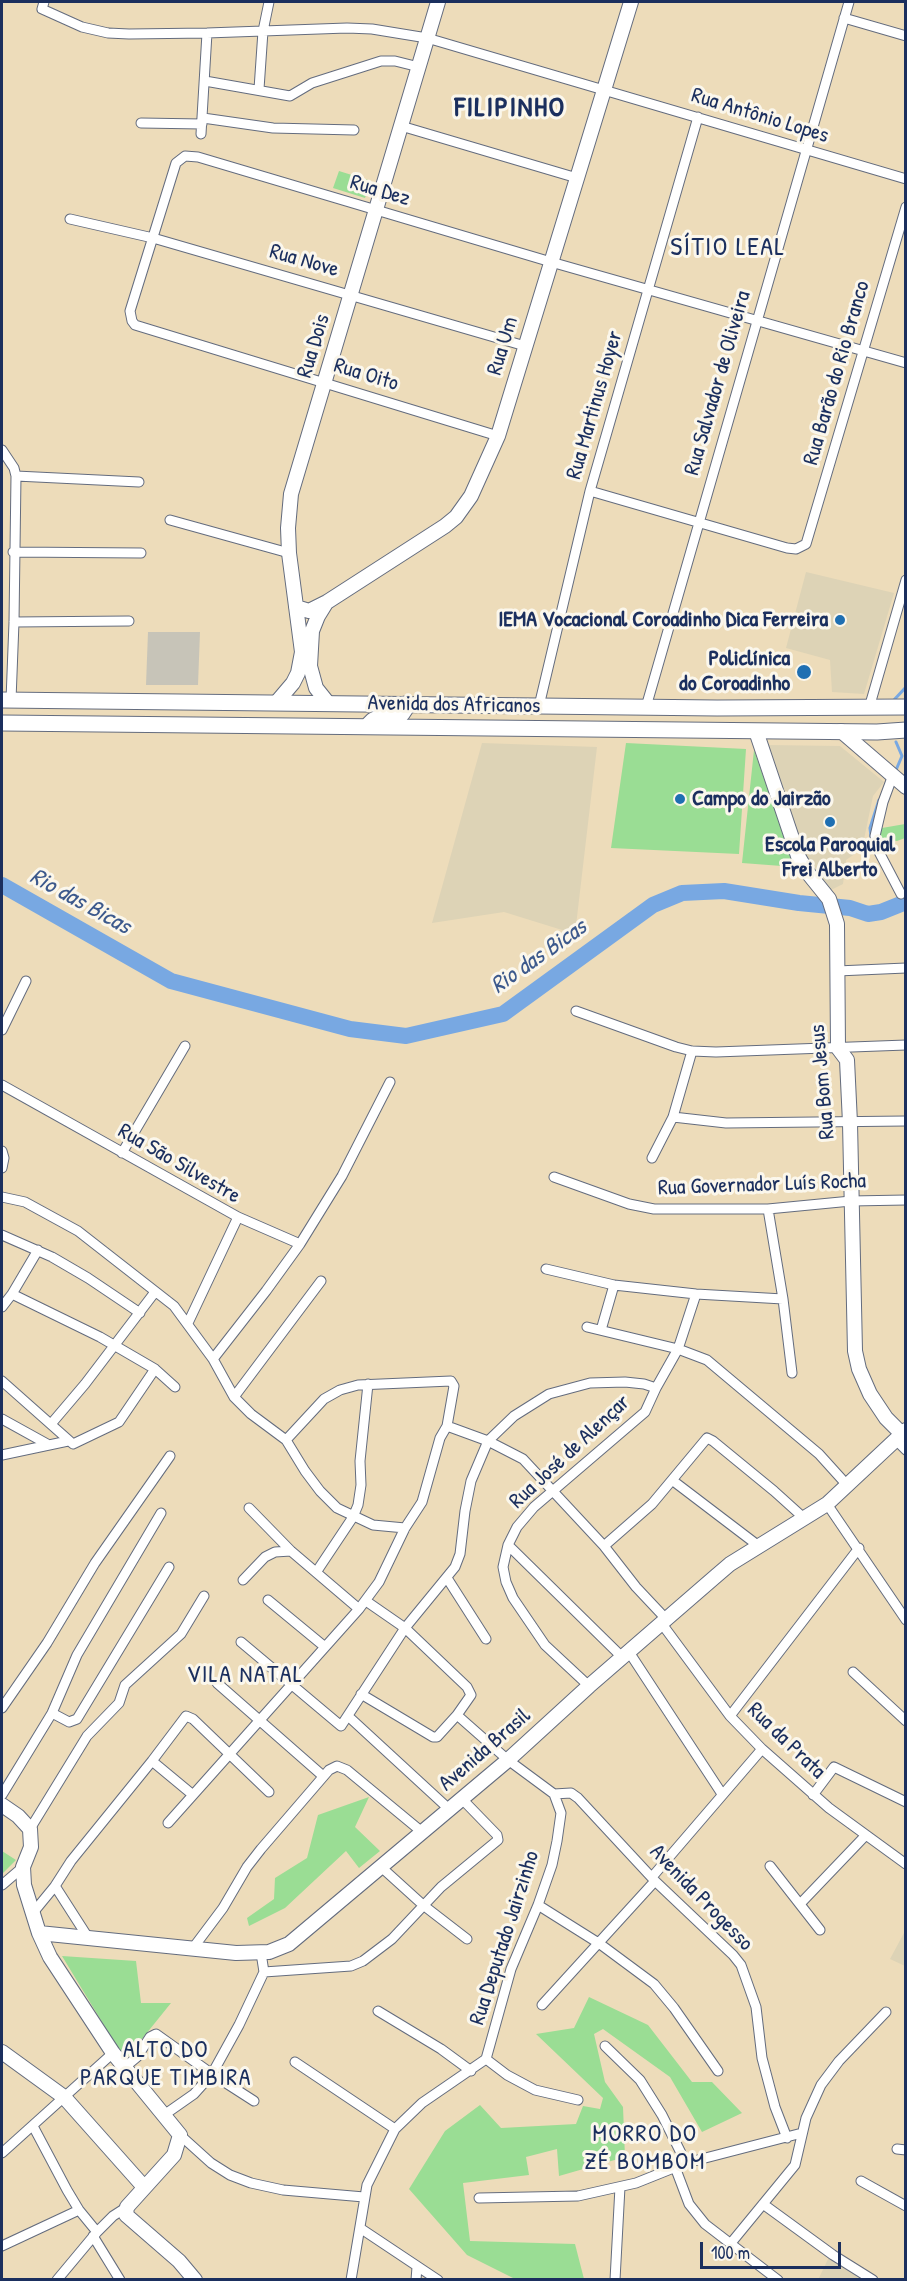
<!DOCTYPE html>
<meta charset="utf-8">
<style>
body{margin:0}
#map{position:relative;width:907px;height:2281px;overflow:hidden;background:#eddcba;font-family:"Patrick Hand",sans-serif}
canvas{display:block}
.frame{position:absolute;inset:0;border:3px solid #1b2f5e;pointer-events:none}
.scale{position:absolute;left:700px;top:2242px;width:141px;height:27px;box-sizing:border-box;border:3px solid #1b2f5e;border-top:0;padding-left:8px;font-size:18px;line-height:21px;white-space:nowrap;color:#1b2f5e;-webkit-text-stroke:4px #fbf7ec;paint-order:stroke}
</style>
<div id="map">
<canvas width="907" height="2281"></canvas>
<div class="frame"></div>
<div class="scale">100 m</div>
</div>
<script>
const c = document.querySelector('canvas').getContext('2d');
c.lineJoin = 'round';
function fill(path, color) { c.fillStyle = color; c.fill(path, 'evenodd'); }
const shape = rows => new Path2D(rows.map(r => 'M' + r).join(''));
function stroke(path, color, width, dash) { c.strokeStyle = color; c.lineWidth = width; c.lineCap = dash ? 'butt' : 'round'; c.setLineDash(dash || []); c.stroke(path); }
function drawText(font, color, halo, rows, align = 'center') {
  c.font = font + ' "Patrick Hand",sans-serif'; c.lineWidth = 6; c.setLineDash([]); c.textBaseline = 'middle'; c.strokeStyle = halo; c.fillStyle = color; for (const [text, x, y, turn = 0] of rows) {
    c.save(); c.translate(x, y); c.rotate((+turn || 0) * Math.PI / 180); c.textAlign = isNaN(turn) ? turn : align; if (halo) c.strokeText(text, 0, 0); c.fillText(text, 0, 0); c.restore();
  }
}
const built = shape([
 [806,572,894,593,864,694,832,692,830,660,786,648],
 [482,743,597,747,575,934,504,912,432,923],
 [767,745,840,746,884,782,873,796,862,849,846,860,843,884,829,891,806,860],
 [905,1931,905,1966,890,1959],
 [829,2257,867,2280,818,2280]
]);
const industrial = shape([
 [148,632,200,632,198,685,146,685]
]);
const green = shape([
 [339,171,371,181,365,198,333,188],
 [626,743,746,749,739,854,611,848],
 [754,750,795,867,742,863],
 [905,824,905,838,897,841,880,839,879,835,882,828],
 [369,1797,355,1827,380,1851,359,1868,346,1851,285,1908,249,1926,247,1918,274,1899,275,1878,307,1858,318,1815],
 [2,1851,16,1860,2,1874],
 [62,1956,136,1961,141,2003,171,2003,125,2060],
 [589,1997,648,2025,692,2082,712,2082,742,2113,702,2132,670,2077,603,2029,594,2034,605,2082,623,2107,625,2157,559,2176,557,2149,526,2157,529,2175,463,2183,470,2241,575,2244,584,2279,515,2279,467,2255,409,2189,445,2131,480,2105,501,2128,576,2124,583,2106,600,2109,603,2098,536,2034,574,2028]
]);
const stream = shape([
 [893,701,906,687],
 [896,770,902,756,896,742],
 [871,837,870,828,879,800],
 [900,897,904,903]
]);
const river = shape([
 [2,885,171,981,350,1029,406,1036,503,1014,653,905,682,893,724,891,799,903,850,908,868,914,881,912,906,902]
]);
const street = shape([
 [44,2,42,9,82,27,108,33,129,34,207,33,347,28,372,29,427,38,906,179],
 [844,18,906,36],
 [205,81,290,96,312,83,381,61,395,61,419,67],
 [259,89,263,31,269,2],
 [203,118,273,128,354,130],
 [141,123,202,124],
 [401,126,577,178],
 [201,134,207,33],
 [70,219,153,238,525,346],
 [498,436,135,325,132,321,130,311,176,163,185,156,198,157,551,262,906,363],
 [2,450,14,468,16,476,14,622,11,700],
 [16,476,139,482],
 [590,491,787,548,796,549,806,544,906,207],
 [170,520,289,553],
 [13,552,141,553],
 [14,622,129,621],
 [539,706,590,491,698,117],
 [646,707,849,2],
 [869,708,906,580],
 [893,775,883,802,875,836,878,850,901,894],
 [837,971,906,968],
 [576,1011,676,1047,692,1051,716,1052,906,1045],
 [2,1030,26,981],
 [2,1085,238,1217,300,1244],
 [673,1117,726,1123,906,1121],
 [2,1151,4,1158,2,1168],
 [122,1153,185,1046],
 [652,1158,673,1117,692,1051],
 [554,1177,629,1204,654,1209,768,1209,851,1201,906,1200],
 [2,1197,25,1202,78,1231,174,1306,213,1359,234,1397,251,1414,286,1440,305,1471,320,1491,337,1508,373,1525,405,1528],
 [768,1209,783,1299,792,1373],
 [2,1235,52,1257,88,1278,140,1313],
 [546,1269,614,1285,696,1294,783,1299],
 [12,1294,100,1337,155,1369,175,1387],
 [2,1307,12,1294,38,1250],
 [188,1323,238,1217],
 [587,1327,678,1349,707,1360,819,1454,847,1485],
 [601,1330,614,1285],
 [213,1359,266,1291,300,1244,342,1176,390,1082],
 [2,1381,73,1444,119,1422,155,1369],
 [234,1397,321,1281],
 [2,1419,49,1445],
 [51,1424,85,1384,155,1292],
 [447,1426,488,1441,523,1459,604,1546,636,1587,667,1620],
 [896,1440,906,1450],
 [2,1455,68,1441],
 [672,1480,760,1547],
 [827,1504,906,1620],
 [249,1508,291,1551,359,1609],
 [508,1545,622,1657],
 [604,1546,652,1504,707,1438,713,1441,774,1491,805,1519],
 [317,1571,353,1517,358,1505,361,1485,360,1461,368,1384],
 [447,1578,486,1639],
 [243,1580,265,1557,275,1552,291,1551],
 [268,1600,325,1647],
 [662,1624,730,1716,762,1749,829,1808,906,1864],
 [241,1642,341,1726,405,1628,455,1567,460,1554,465,1511,471,1481,488,1441,514,1416,549,1394,590,1383,625,1382,644,1384,656,1388],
 [629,1652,722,1794],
 [853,1672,906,1721],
 [217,1683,323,1776],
 [589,1686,545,1645,513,1598,506,1582,503,1567,508,1545,517,1527,534,1507,645,1412,656,1388,678,1349,696,1294],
 [361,1694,433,1737,437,1737,457,1715,471,1695,467,1687,405,1628,366,1601],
 [2,1708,47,1643,95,1563,170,1456],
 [52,1713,69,1722,77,1719,169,1567],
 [348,1716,449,1809],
 [730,1716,859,1548],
 [152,1761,193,1795],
 [554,1794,571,1793,578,1798,655,1881,733,1955,741,1965,756,2007,762,2058,775,2107,787,2138],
 [2,1795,52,1713,77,1655,161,1513],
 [813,1795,834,1767,906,1802],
 [168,1823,359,1609,379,1582,405,1528,422,1502,440,1438,447,1426,454,1386,451,1381,358,1385,340,1390,324,1399,286,1440],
 [30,1829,87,1736,119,1703,125,1685,181,1634,204,1596],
 [380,1866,423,1905,467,1939],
 [770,1866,820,1930],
 [652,1877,762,1749],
 [2,1885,23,1867],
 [800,1904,865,1836],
 [538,1905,600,1944,654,1984,674,2008,718,2071],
 [32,1914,55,1886],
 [89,1939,55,1886,71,1861,152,1761,186,1716,193,1719,269,1792],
 [193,1948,223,1908,247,1867,261,1849,329,1770,337,1766,347,1770,422,1832],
 [264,1972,351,1966,363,1961,392,1939,441,1887,498,1840,497,1835,462,1799],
 [542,2005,655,1881],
 [378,2011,441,2049,471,2071],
 [605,2046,640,2080,662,2115,686,2163],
 [486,2059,507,2075,535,2090,578,2100],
 [295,2062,395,2129],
 [125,2067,137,2057,150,2037,156,2034,212,2074,254,2101],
 [164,2115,194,2094,212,2074,239,2025,264,1972,261,1953],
 [33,2126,67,2190,79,2210,97,2232],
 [180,2135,211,2163,230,2175,251,2183,283,2190,364,2197],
 [897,2149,906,2150],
 [2,2153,113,2053],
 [675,2167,689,2204,705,2224,778,2280],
 [861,2181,906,2206],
 [479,2198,578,2196,636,2183,686,2163,802,2133],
 [763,2204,833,2255,873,2280],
 [360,2228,438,2280],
 [93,2236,120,2280],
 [731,2243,795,2165,806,2118,821,2085,839,2061,886,2012],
 [2,2246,79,2210],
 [57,2280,97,2232,113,2216,127,2207],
 [351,2280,367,2185,395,2129,422,2103,486,2059,511,1969,538,1905,552,1865,557,1841,561,1813,554,1794,508,1760,457,1715],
 [416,2280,417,2267],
 [615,2280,620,2187]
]);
const secondary = shape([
 [326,603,318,616,312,631,310,666,316,688,328,703],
 [296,607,309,611,327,602,445,526,456,517,471,496,498,436,631,2],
 [276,703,293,683,298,673,302,652,289,553,288,528,291,494,438,2],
 [756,731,798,856,808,873,829,899,837,924,838,1048,847,1060,850,1123,855,1351,859,1369,870,1394,886,1418,902,1434],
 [841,731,906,787],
 [2,1805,18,1816,30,1829,31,1847,23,1867,24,1885,39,1933,50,1957,113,2053,180,2135,174,2155,127,2207,126,2215,179,2261,195,2280],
 [39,1933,236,1953,269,1952,289,1944,508,1760,589,1686,716,1576,730,1564,827,1504,906,1430],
 [2,2052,64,2097,144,2187]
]);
const primary = shape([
 [2,700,717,708,906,707],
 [2,723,877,732,906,730],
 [367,726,373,720,382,716,402,714,406,708,405,704]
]);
const markers = [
 [840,620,6,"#1f6fb2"],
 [804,672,8,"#1f6fb2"],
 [680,799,6,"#1f6fb2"],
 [830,822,6,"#1f6fb2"]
];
const streetNames = [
 ["Rua Antônio Lopes",760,116,17],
 ["Rua Dez",380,191,17],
 ["Rua Nove",304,261,16],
 ["Rua Dois",314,346,-73],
 ["Rua Um",503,346,-73],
 ["Rua Barão do Rio Branco",837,373,-74],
 ["Rua Oito",366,375,17],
 ["Rua Salvador de Oliveira",718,383,-74],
 ["Rua Martinus Hoyer",595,405,-74],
 ["Avenida dos Africanos",454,705,1],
 ["Rua Bom Jesus",823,1082,-95],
 ["Rua São Silvestre",179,1164,30],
 ["Rua Governador Luís Rocha",762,1185,-2],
 ["Rua José de Alençar",570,1452,-43],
 ["Rua da Prata",786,1741,44],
 ["Avenida Brasil",485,1750,-41],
 ["Avenida Progesso",701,1898,46],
 ["Rua Deputado Jairzinho",505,1938,-72]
];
const poiNames = [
 ["IEMA Vocacional Coroadinho Dica Ferreira",828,620],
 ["Policlínica",790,659],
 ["do Coroadinho",790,684],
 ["Campo do Jairzão",692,799,"left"],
 ["Escola Paroquial",830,845,"center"],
 ["Frei Alberto",830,870,"center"]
];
const waterNames = [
 ["Rio das Bicas",80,902,29],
 ["Rio das Bicas",539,957,-35]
];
const neighbourhoodNames = [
 ["VILA NATAL",245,1676],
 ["ALTO DO",166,2051],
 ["PARQUE TIMBIRA",166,2079],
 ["MORRO DO",645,2135],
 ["ZÉ BOMBOM",645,2163]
];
const quarterNames = [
 ["SÍTIO LEAL",728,248]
];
const districtNames = [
 ["FILIPINHO",510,109]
];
fill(built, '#ddd3b6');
fill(industrial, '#c7c4b8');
fill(green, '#9add94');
stroke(stream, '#78a8e2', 3);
stroke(river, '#78a8e2', 16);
stroke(street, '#646c7e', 11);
stroke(secondary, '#646c7e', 16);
stroke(primary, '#646c7e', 17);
stroke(street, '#fff', 9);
stroke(secondary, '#fff', 14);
stroke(primary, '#fff', 15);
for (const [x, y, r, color] of markers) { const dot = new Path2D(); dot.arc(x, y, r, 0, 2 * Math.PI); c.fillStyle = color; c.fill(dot); stroke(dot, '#fbf7ec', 2); }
drawText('22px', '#1b2f5e', '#fbf7ec', streetNames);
drawText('bold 22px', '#1b2f5e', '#fbf7ec', poiNames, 'right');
drawText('italic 24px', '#3c598c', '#fbf7ec', waterNames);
c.letterSpacing = '1.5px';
drawText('24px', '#1b2f5e', '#fbf7ec', neighbourhoodNames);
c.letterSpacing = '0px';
c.letterSpacing = '1.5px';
drawText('26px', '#1b2f5e', '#fbf7ec', quarterNames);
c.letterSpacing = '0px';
c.letterSpacing = '1.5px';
drawText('bold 28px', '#1b2f5e', '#fbf7ec', districtNames);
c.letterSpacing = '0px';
</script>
